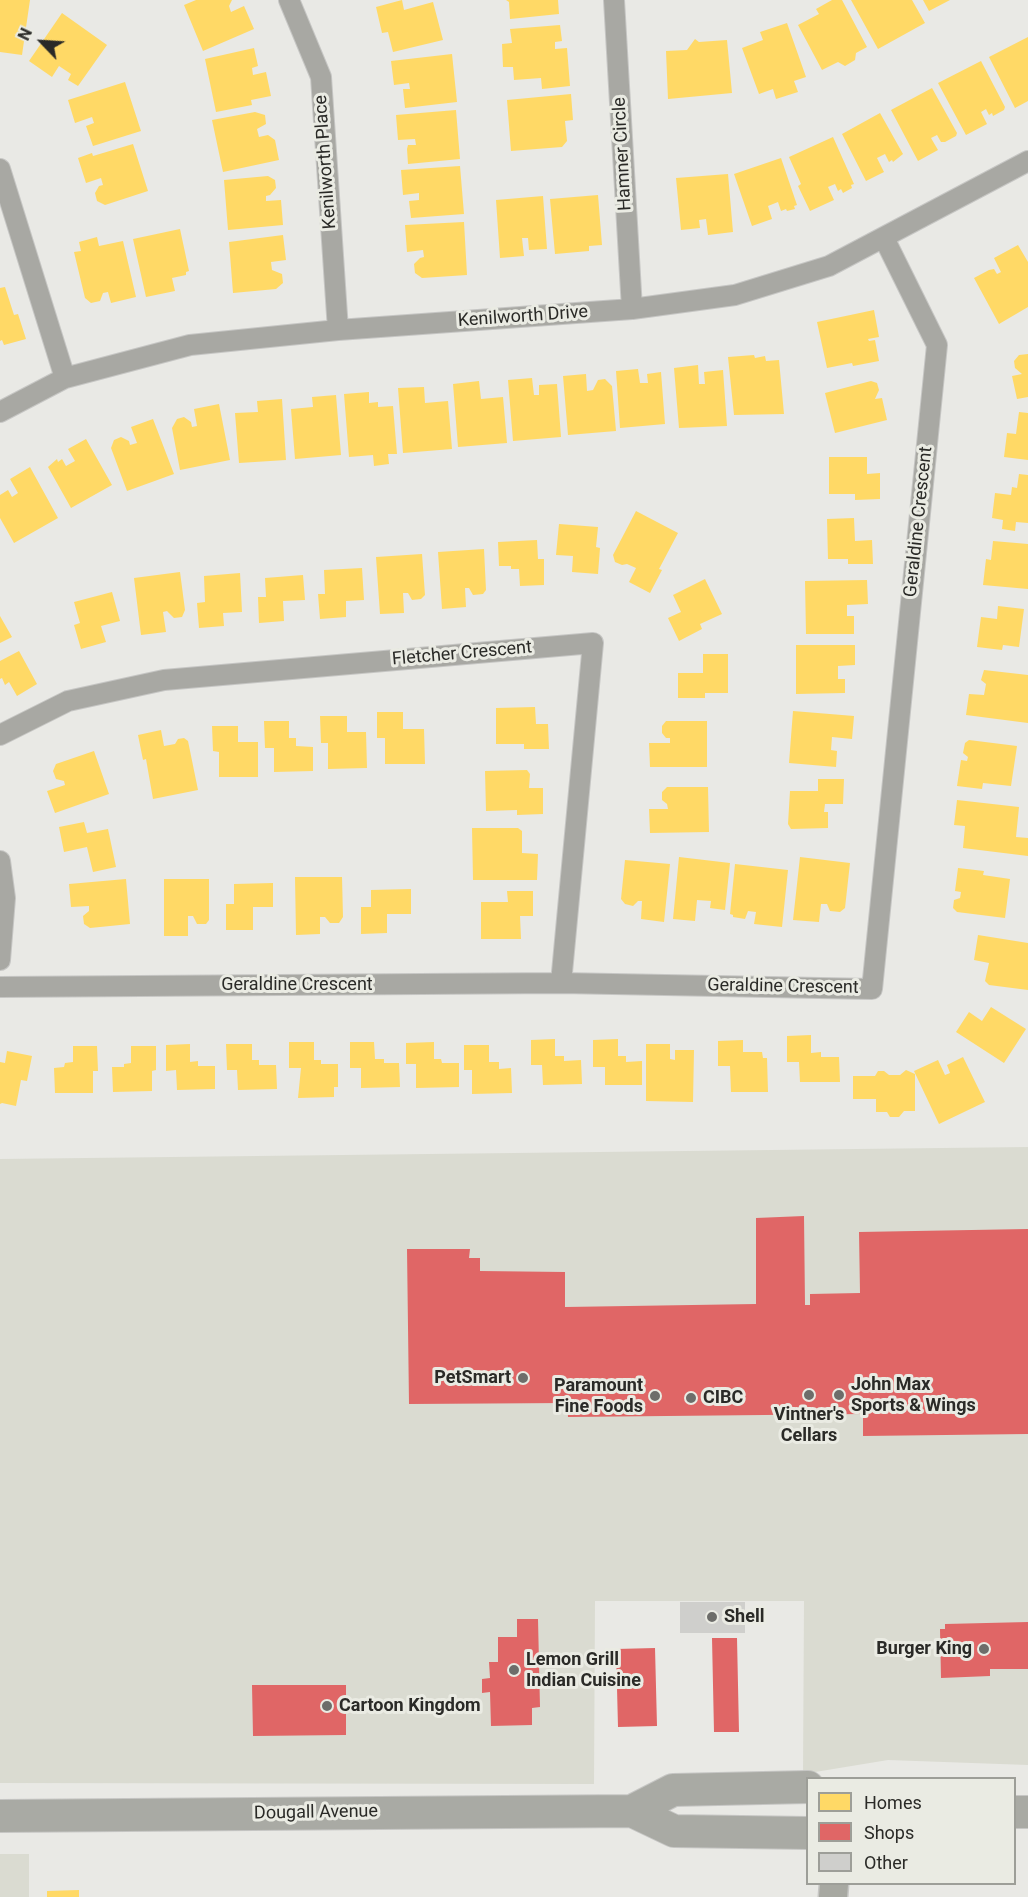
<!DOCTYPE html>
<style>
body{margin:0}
#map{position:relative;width:1028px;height:1897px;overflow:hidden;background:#e9e9e5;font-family:Roboto,sans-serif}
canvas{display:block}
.legend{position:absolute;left:806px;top:1777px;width:210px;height:108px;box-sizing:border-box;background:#eaebe3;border:2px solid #9d9e98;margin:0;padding:8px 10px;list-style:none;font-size:18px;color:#2a2a27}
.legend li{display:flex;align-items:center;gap:12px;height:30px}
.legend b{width:30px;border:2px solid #9d9e98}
.north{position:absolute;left:12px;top:12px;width:60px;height:60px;-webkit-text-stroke:4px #eaebe3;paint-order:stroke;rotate:295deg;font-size:16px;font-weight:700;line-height:24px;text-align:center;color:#2a2a27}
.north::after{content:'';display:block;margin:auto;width:21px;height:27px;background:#2a2a27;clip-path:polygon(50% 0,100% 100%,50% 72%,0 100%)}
</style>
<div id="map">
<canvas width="1028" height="1897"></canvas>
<ul class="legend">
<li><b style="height:16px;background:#ffd966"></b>Homes</li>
<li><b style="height:16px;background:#e06666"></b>Shops</li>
<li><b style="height:16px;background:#cfcfcc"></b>Other</li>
</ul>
<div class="north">N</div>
</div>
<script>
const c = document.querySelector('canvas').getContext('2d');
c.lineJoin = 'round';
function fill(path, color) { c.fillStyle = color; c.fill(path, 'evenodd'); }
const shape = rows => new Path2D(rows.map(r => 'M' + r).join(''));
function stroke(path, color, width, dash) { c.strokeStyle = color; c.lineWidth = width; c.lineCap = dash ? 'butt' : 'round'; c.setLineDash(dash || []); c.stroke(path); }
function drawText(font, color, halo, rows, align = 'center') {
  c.font = font + ' Roboto,sans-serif'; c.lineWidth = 6; c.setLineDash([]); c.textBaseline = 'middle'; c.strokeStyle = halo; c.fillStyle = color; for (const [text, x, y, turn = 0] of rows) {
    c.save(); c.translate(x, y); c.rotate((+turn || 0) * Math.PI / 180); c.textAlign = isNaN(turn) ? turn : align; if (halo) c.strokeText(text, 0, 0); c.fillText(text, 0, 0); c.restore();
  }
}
const built = shape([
 [1028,1147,1028,1765,888,1760,803,1774,804,1601,595,1601,594,1784,0,1783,0,1159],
 [0,1854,29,1854,29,1897,0,1897]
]);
const homes = shape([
 [0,0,30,0,22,55,0,52],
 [196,0,232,0,229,6,231,12,244,6,254,29,203,51,184,5],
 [402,0,404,10,433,2,443,40,393,52,388,32,382,33,376,7],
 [506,0,558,0,559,14,510,19,509,2],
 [832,0,842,0,867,47,856,53,855,60,845,66,838,62,822,70,798,25,819,14,816,9],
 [851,0,912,0,925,23,878,49],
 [923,0,950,0,929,11],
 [62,13,107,45,78,86,68,80,71,74,59,66,52,77,29,61],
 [787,23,806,77,794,81,798,92,776,99,773,89,759,94,742,48,763,40,760,32],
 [560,25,562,41,555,42,555,49,567,48,570,86,542,89,541,78,514,80,513,67,503,67,502,44,512,43,510,29],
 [1028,37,1028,101,1015,108,989,57],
 [695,39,699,42,727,40,732,93,668,99,666,51,687,50],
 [254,48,258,66,252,68,253,75,266,72,271,96,251,100,252,105,216,112,205,59],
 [452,54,457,102,405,108,403,89,410,89,409,83,394,85,391,61],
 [981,61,1005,107,1004,110,993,116,992,113,989,115,986,109,981,112,987,124,966,135,938,83],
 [125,82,141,131,93,146,86,126,94,123,92,117,75,123,68,100],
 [932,88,957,133,956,136,945,142,941,142,937,135,931,138,938,150,918,161,891,110],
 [571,94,573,120,565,121,567,141,562,147,511,151,507,100],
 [456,110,460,159,408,164,407,149,408,145,416,145,415,139,398,140,396,115],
 [255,112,265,115,266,124,257,129,259,137,268,135,275,140,279,160,223,172,212,120],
 [880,113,903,154,893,162,892,160,889,162,885,154,877,158,884,172,866,181,842,134],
 [833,137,854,184,851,185,852,188,843,193,841,189,838,191,835,184,828,187,834,200,810,211,798,186,801,184,789,157],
 [133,144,148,191,105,205,97,201,95,193,99,186,103,185,101,178,86,183,78,158,92,153,93,156],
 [781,158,797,205,794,206,795,209,787,211,786,209,781,211,778,202,768,206,772,219,752,226,734,174],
 [460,166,464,214,411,218,409,201,419,200,419,193,403,195,401,170],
 [728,174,733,232,708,235,706,219,699,220,700,228,681,230,676,178],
 [268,176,275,180,276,188,270,195,266,196,266,201,281,200,283,225,228,230,224,180],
 [598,195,602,245,589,246,589,251,555,254,550,199],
 [543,196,547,249,529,250,528,238,522,238,524,256,500,258,496,200],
 [464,222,467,275,422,278,415,273,414,264,420,258,424,257,423,250,407,252,405,225],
 [180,229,189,271,186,272,186,275,172,278,175,291,146,297,133,239],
 [283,235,286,260,271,262,272,270,282,274,283,283,276,289,233,293,229,242],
 [97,237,99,246,123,241,136,297,111,303,108,292,103,293,100,301,91,303,85,298,74,252,81,251,79,242],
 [1018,245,1028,262,1028,307,999,324,974,278,989,270,994,269,997,274,1001,272,994,258],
 [5,287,14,315,18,314,26,339,4,345,2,340,0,341,0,288],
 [874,310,879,337,868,339,869,341,875,340,879,361,853,366,852,363,827,368,817,322],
 [1028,354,1028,397,1017,399,1012,376,1022,374,1015,368,1014,361,1019,355],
 [754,355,755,358,765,356,766,361,779,360,784,414,734,415,728,357],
 [698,365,699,384,705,384,704,372,723,370,727,426,679,428,674,368],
 [638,369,640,383,648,383,647,374,661,372,665,424,620,428,616,371],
 [586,374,587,391,593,390,598,380,605,379,612,386,616,431,568,435,563,376],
 [532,378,534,395,539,395,539,385,557,384,561,437,513,441,508,380],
 [479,381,481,399,503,397,507,443,458,447,453,384],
 [871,381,877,383,879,390,875,399,882,398,887,420,835,433,825,393],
 [424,387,425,403,448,401,452,449,403,453,398,388],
 [369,392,369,403,378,402,378,407,393,406,397,454,388,454,389,464,374,466,373,455,349,457,344,394],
 [336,395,341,455,295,459,291,409,313,407,312,397],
 [282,399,286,460,239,463,235,413,258,412,257,401],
 [219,404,230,460,180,470,172,428,177,419,184,417,191,422,192,427,197,426,194,409],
 [1019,412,1028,413,1028,460,1004,457,1007,433,1016,434],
 [153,419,174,474,127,491,111,448,114,440,121,437,129,441,130,445,137,443,131,427],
 [86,439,112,485,71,508,48,467,57,459,58,462,62,459,66,466,75,461,68,449],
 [829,457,867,457,867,474,880,473,880,499,855,500,855,494,829,494],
 [30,467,58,518,14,543,0,518,0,495,8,490,12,497,18,493,10,479],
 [1019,474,1028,475,1028,523,1016,522,1015,531,1002,529,1003,520,992,518,995,493,1011,495,1012,487,1017,488],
 [636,511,678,533,659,569,662,570,650,593,629,582,636,568,627,564,622,565,615,562,613,555],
 [854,518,855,541,872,540,873,564,848,564,848,559,828,559,827,519],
 [559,524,598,527,596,547,600,548,598,574,572,572,573,556,556,555],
 [537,540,538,559,544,559,544,585,520,586,519,569,511,569,511,566,499,566,498,542],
 [993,541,1028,544,1028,589,983,585,986,559,991,560],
 [484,549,486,590,483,594,473,595,469,588,465,588,466,607,442,609,438,552],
 [422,554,425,595,421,599,412,600,408,593,403,593,404,613,380,614,376,557],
 [362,568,364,600,346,601,346,617,320,619,318,594,325,594,324,570],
 [180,572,185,610,182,617,174,618,167,611,163,612,166,632,141,635,134,578],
 [240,573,242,612,223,613,224,626,199,628,197,603,205,602,204,576],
 [303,575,305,600,283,601,284,621,259,623,258,597,266,597,265,578],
 [705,579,722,614,700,624,702,629,679,641,668,618,681,612,673,595],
 [867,580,868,604,847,605,847,616,854,616,854,634,806,634,805,581],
 [112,592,120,621,101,626,106,642,81,649,74,625,80,623,74,602],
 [998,606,1024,609,1019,647,1003,645,1002,650,977,647,981,617,997,619],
 [0,616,12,637,0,643],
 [796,645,855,645,855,665,838,666,838,679,845,679,845,693,796,694],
 [19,651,37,684,17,696,9,682,5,685,2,678,0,679,0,661],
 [703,654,728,654,728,693,705,693,705,698,678,698,678,673,703,673],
 [984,670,1028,675,1028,723,966,715,969,694,984,695,986,684,981,680],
 [535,707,536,724,548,724,549,749,524,749,524,744,496,744,496,708],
 [793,711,854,716,852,739,832,737,831,750,837,751,836,767,789,763],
 [377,712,403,712,403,729,424,729,425,764,385,764,385,738,377,738],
 [320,716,347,716,347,732,366,732,367,768,328,769,328,743,321,743],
 [264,721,289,721,289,738,296,738,296,746,313,747,313,771,274,772,274,748,265,748],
 [666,721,707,721,707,767,650,767,649,743,670,743,670,738,666,738,662,733,662,726],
 [212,726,238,726,238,742,258,742,258,777,219,777,219,752,213,751],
 [161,730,164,746,175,744,178,739,184,738,188,741,198,790,153,799,146,759,143,760,138,735],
 [969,740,1017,746,1011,786,983,783,982,789,957,786,961,760,967,761,968,757,963,753,965,743],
 [94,751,109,794,55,813,47,791,65,785,64,781,56,779,53,771,56,764],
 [527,770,530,774,529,788,543,788,543,814,517,815,517,810,486,811,485,771],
 [818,779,844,779,843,804,825,804,824,812,828,812,828,828,791,829,788,824,790,791,818,791],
 [667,787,708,787,709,832,650,833,649,809,668,809,667,804,662,800,662,792],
 [957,800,1019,807,1016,837,1028,838,1028,856,963,848,965,826,954,825],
 [84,822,87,833,108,829,116,867,93,872,87,847,64,852,59,827],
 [472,828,518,828,522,831,522,853,538,854,537,880,473,880],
 [679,857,730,863,725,910,710,908,711,901,697,900,695,921,673,919],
 [800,857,850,863,845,908,840,912,830,911,827,904,821,904,819,922,793,920],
 [625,860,670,864,664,922,641,919,642,901,638,901,633,906,625,904,621,899],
 [735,864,788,870,782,927,754,924,756,912,748,911,745,919,733,917,733,915,730,914],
 [958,868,984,871,983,875,1010,879,1005,918,957,912,953,908,954,900,960,898,961,892,955,891],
 [295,877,342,877,343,917,339,923,330,923,325,917,320,917,320,934,296,935],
 [126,879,130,924,90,928,84,924,83,916,89,911,89,906,71,907,69,884],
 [164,879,209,879,209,920,206,924,197,924,193,916,188,916,188,936,164,936],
 [273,883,273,907,253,907,253,930,226,930,226,904,234,904,234,884],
 [411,889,411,914,387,914,387,933,361,934,361,907,371,907,371,890],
 [507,891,533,891,533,916,520,916,521,939,481,939,481,902,508,902],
 [978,935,1028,943,1028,990,989,985,985,981,989,963,974,960],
 [991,1007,1026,1029,1004,1063,956,1032,969,1012,982,1021],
 [811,1035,811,1053,821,1052,821,1057,839,1057,840,1082,800,1082,799,1062,787,1062,787,1036],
 [555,1039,555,1056,564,1056,564,1061,581,1060,582,1084,543,1085,542,1065,531,1065,531,1040],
 [618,1039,618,1056,626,1056,626,1062,642,1061,642,1085,605,1085,605,1067,593,1067,593,1040],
 [743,1040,743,1052,762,1052,763,1058,767,1058,768,1092,731,1092,730,1066,718,1066,718,1041],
 [289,1042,314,1042,314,1060,321,1060,321,1064,338,1064,338,1087,334,1087,334,1097,298,1098,301,1068,289,1068],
 [350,1042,374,1042,375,1059,384,1059,384,1063,399,1063,400,1087,361,1088,361,1068,350,1068],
 [434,1042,434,1059,441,1059,442,1063,459,1063,459,1087,416,1088,416,1064,406,1064,406,1043],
 [190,1044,190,1062,198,1061,198,1066,215,1066,215,1089,177,1090,176,1070,166,1071,166,1045],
 [226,1044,252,1044,252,1060,259,1060,259,1065,276,1065,277,1089,238,1090,237,1070,227,1070],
 [646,1044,670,1044,670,1059,675,1060,675,1050,694,1050,693,1102,646,1101],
 [464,1045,489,1045,489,1062,499,1062,499,1069,511,1068,512,1093,472,1094,472,1070,464,1070],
 [73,1046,97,1046,98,1071,93,1071,93,1093,55,1093,54,1068,64,1067,65,1063,73,1062],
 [131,1046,156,1046,156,1070,152,1071,152,1091,113,1092,112,1067,124,1067,124,1064,131,1063],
 [7,1051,32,1056,27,1081,21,1080,16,1106,2,1103,0,1104,0,1062,5,1063],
 [963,1057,985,1102,939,1124,914,1071,938,1060,945,1075,950,1073,947,1065],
 [906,1070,915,1074,915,1111,904,1111,899,1117,890,1117,887,1112,876,1112,876,1099,853,1099,853,1076,875,1076,878,1071,884,1071,889,1075,900,1075],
 [79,1890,79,1897,47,1897,47,1891]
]);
const shops = shape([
 [804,1216,805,1305,810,1305,810,1294,860,1293,859,1232,1028,1229,1028,1434,863,1436,863,1414,568,1417,567,1403,409,1404,407,1249,470,1249,469,1258,480,1258,480,1271,565,1272,565,1307,756,1304,756,1218],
 [517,1619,538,1619,540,1707,532,1708,532,1725,491,1726,490,1692,482,1693,482,1679,490,1678,489,1662,498,1662,498,1637,517,1637],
 [1028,1622,1028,1669,990,1669,990,1676,941,1678,940,1629,945,1629,945,1624],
 [712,1638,737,1638,739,1732,714,1732],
 [655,1648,657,1726,618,1727,616,1649],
 [252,1685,346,1685,346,1735,253,1736]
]);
const building = shape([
 [680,1602,745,1602,745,1633,680,1633]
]);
const street = shape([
 [289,0,321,77,338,330],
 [614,0,632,309],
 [0,169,65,378],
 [0,412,65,378,190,345,338,330,632,309,735,295,829,266,1028,161],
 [0,735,68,701,164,680,593,643,561,983],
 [0,861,5,898,0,960],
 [0,987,561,983,872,989,937,345,884,238]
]);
const secondary = shape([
 [833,1897,834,1884]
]);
const primary = shape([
 [632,1811,673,1790,808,1787],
 [1014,1812,1028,1812],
 [0,1816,632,1811,674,1831,808,1833]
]);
const markers = [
 [523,1378,6,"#6d6d6a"],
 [809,1395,6,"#6d6d6a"],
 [839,1395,6,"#6d6d6a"],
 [655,1396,6,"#6d6d6a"],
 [691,1398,6,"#6d6d6a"],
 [712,1617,6,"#6d6d6a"],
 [984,1649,6,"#6d6d6a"],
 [514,1670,6,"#6d6d6a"],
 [327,1706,6,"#6d6d6a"]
];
const streetNames = [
 ["Hamner Circle",623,154,-93],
 ["Kenilworth Place",326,162,-94],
 ["Kenilworth Drive",523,317,-4],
 ["Geraldine Crescent",919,522,-84],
 ["Fletcher Crescent",462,654,-5],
 ["Geraldine Crescent",297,985],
 ["Geraldine Crescent",783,987,1],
 ["Dougall Avenue",316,1813,-1]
];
const poiNames = [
 ["PetSmart",511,1378,"right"],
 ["John Max",851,1385],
 ["Sports & Wings",851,1406],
 ["Paramount",643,1386,"right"],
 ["Fine Foods",643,1407,"right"],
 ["CIBC",703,1398],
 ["Vintner's",809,1415,"center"],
 ["Cellars",809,1436,"center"],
 ["Shell",724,1617],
 ["Burger King",972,1649,"right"],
 ["Lemon Grill",526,1660],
 ["Indian Cuisine",526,1681],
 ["Cartoon Kingdom",339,1706]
];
fill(built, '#dadbd1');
fill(homes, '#ffd966');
fill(shops, '#e06666');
fill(building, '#cfcfcc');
stroke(street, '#c6c6c4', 22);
stroke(secondary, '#c6c6c4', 31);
stroke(primary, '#c6c6c4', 34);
stroke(street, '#a8a8a3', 20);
stroke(secondary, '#a7a8a1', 28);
stroke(primary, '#a9aaa4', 32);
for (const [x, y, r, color] of markers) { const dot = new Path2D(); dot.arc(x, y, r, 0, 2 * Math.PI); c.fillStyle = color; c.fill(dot); stroke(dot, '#eaebe3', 2); }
drawText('18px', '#2a2a27', '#eaebe3', streetNames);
drawText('bold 18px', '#2a2a27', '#eaebe3', poiNames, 'left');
</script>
